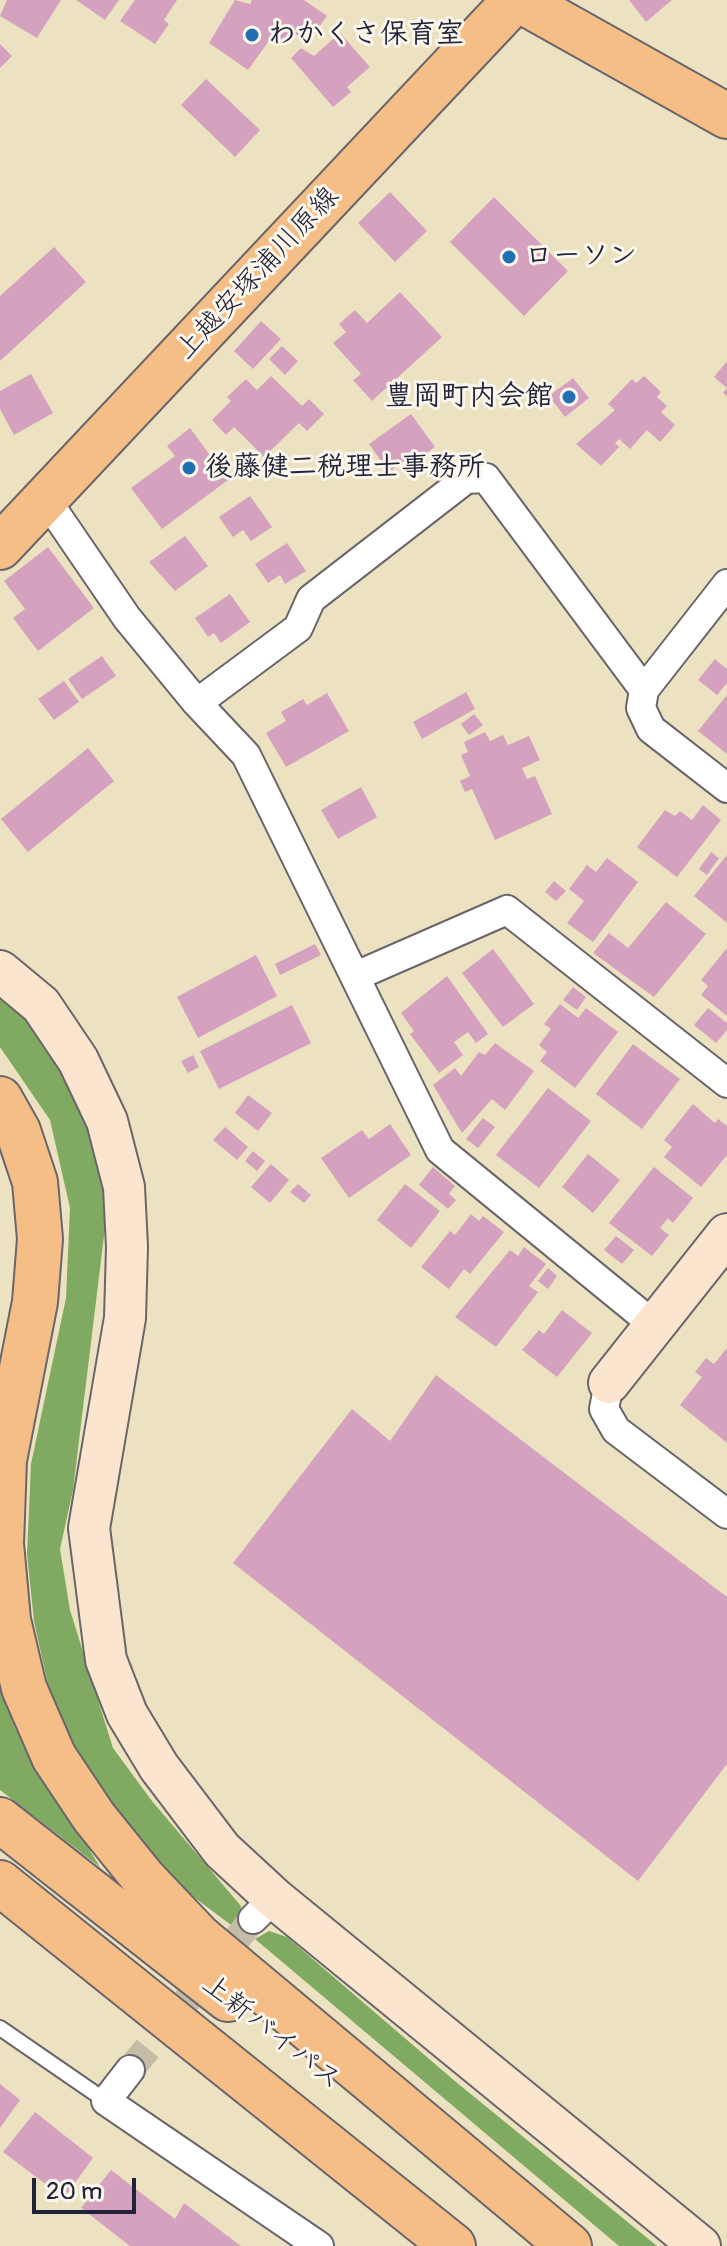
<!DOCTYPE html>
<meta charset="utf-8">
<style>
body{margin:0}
#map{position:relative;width:727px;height:2246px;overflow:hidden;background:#ece2c1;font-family:Pangolin,sans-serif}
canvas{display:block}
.scale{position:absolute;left:32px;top:2178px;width:104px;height:36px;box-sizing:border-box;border:4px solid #22223b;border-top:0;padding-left:10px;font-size:24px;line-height:28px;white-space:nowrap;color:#22223b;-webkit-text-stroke:6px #fbf7ec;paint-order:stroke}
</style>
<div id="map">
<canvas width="727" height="2246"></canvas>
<div class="scale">20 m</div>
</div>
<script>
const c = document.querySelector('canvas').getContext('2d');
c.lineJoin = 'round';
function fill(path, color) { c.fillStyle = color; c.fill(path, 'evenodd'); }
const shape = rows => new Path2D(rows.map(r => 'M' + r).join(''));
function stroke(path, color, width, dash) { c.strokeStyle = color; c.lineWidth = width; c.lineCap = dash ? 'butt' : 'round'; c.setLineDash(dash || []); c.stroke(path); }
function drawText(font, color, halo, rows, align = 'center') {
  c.font = font + ' Pangolin,"Klee One",sans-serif'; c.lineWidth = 6; c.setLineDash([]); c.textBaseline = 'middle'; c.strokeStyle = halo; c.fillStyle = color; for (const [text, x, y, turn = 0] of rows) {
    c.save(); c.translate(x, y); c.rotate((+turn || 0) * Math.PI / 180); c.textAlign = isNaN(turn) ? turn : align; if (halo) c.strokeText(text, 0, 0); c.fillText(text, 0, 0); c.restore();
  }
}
const forest = shape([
 [0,998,38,1031,89,1116,108,1203,73,1490,60,1549,70,1610,113,1748,152,1801,241,1906,239,1931,175,1883,114,1816,72,1751,51,1699,34,1621,27,1554,31,1464,66,1298,70,1208,50,1120,0,1047],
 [0,1674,15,1728,100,1867,0,1790],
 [269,1931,287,1937,456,2082,657,2246,619,2246,255,1939]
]);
const building = shape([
 [7,0,61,0,37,38,0,16],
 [76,0,119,0,105,20],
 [135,0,177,0,164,20,169,24,155,44,120,21],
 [235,0,250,4,252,0,304,0,327,16,312,37,291,34,283,46,271,38,248,70,209,43],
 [629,0,672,0,646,22],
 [340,33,370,67,347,87,351,92,333,107,291,58,301,48,314,56],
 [0,44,12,56,0,68],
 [206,79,260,130,235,157,181,105],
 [390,192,427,231,395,262,358,223],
 [494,197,568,271,524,316,450,242],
 [54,247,86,282,0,361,0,296],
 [400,292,442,337,372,401,353,380,361,374,333,343,346,332,339,324,355,310,367,323],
 [261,321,281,339,253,369,234,351],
 [282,346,298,361,285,375,269,359],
 [727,361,727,396,723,393,727,388,714,377],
 [31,374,53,413,14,435,0,409,0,391],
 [271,376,302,406,309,399,324,414,307,431,299,423,264,457,234,427,226,435,212,420,231,401,227,397,246,379,257,390],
 [644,376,661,392,657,397,667,406,661,412,675,425,660,442,647,430,630,449,619,439,615,443,619,447,601,466,576,444,615,410,608,404,632,379,636,383],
 [573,378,589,398,565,417,549,396],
 [411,414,435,447,412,463,408,458,389,472,369,444],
 [190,428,228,480,162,529,131,488,175,456,167,446],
 [250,496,272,527,251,541,243,530,233,537,219,517],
 [185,536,208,566,175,591,149,562],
 [287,543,306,571,285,584,280,575,268,583,255,564],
 [48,547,94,608,38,651,13,618,25,609,4,581],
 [230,594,250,622,221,643,214,633,208,637,195,618],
 [102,656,116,676,82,699,68,679],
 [715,659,727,669,727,683,717,695,698,680],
 [64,681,79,702,54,720,38,699],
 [466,692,475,709,422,739,413,722],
 [327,693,349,731,286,767,266,733,286,721,281,712,303,699,307,705],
 [727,695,727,754,698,731],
 [474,714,483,725,469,735,461,724],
 [485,732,490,741,503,735,508,745,529,736,540,760,522,768,527,779,535,776,552,814,495,840,472,789,465,792,460,781,470,776,461,755,468,752,464,742],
 [88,748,114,781,28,852,1,819],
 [361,787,377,817,338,839,321,810],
 [703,805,721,820,677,877,637,847,665,810,675,816,680,811,692,820],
 [711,852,719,858,707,875,699,869],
 [727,855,727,923,694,896],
 [607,858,638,882,593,942,567,923,584,901,569,889,587,865,596,872],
 [554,881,566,891,556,901,545,892],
 [666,902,706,934,654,997,593,953,609,933,628,948],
 [315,944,321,955,280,975,275,964],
 [727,948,727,1016,701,995,708,986,701,980],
 [493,949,534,1004,503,1027,462,973],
 [256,955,277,996,198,1038,177,997],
 [447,976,488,1034,476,1043,468,1032,454,1042,463,1055,439,1073,410,1034,414,1031,401,1013],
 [573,987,586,997,577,1010,563,1000],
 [560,1004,578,1018,586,1008,618,1032,575,1088,540,1061,547,1052,539,1045,551,1029,544,1024],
 [292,1005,311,1043,219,1089,200,1051],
 [708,1008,727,1023,727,1030,716,1043,694,1025],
 [495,1043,534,1071,505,1110,492,1099,462,1133,433,1085,455,1068,461,1076,479,1052,485,1055],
 [633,1044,680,1079,642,1129,596,1094],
 [193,1055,199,1067,188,1073,181,1061],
 [548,1088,591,1121,539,1188,496,1155],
 [248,1095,272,1113,258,1131,235,1113],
 [693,1104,715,1123,718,1119,727,1126,727,1155,701,1187,664,1157,672,1147,664,1140],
 [483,1118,495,1127,478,1148,466,1139],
 [390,1124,411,1155,349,1198,321,1158,362,1130,369,1139],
 [225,1127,248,1147,237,1160,213,1140],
 [253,1151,265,1161,257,1171,245,1161],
 [588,1154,620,1180,593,1213,562,1187],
 [271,1164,289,1180,270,1203,251,1187],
 [433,1167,455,1186,449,1194,456,1200,448,1209,419,1185],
 [654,1167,693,1198,673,1223,668,1218,660,1228,669,1235,652,1256,609,1223],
 [298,1184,311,1195,304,1203,290,1192],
 [405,1184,440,1211,411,1248,377,1220],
 [471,1214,479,1221,483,1216,504,1232,470,1274,464,1269,449,1289,421,1267,450,1231,455,1235],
 [616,1236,634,1250,622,1264,604,1250],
 [524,1247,546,1264,529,1286,538,1292,496,1347,455,1317,510,1250,518,1256],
 [548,1268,557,1276,548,1289,538,1281],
 [562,1310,592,1333,557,1377,522,1350,539,1330,544,1334],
 [727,1348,727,1443,680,1405,702,1377,695,1372,706,1358,714,1364],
 [436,1375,727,1597,727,1764,638,1881,233,1563,352,1409,390,1441],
 [0,2084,20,2100,0,2128],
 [35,2112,93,2158,64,2198,3,2152],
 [111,2170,175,2219,184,2203,241,2246,130,2246,81,2208]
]);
const streetTunnel = shape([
 [130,2070,253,1919]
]);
const lane = shape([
 [0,2028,106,2101]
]);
const street = shape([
 [47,501,127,618,197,703,246,755,440,1150,654,1325],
 [727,584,644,690,641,708,651,729,727,788],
 [197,703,298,628,311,599,466,479,486,478,644,690],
 [356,976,507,910,727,1083],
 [609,1383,604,1409,616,1430,727,1514],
 [253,1919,274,1898],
 [130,2070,106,2101,319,2246]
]);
const secondary = shape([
 [0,971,41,1005,78,1060,107,1121,124,1187,127,1247,125,1318,89,1528,106,1660,127,1714,159,1767,222,1850,274,1898,700,2246],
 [609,1383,727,1234]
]);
const primary = shape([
 [520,0,727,116],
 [0,547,515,0]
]);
const highway = shape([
 [0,1099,18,1131,35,1182,40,1239,35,1302,4,1460,1,1544,8,1620,24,1688,54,1757,94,1817,144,1879,199,1937,569,2246],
 [0,1820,228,1999],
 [0,1883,453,2246]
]);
const markers = [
 [252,35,8,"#1f6fb2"],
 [509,257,8,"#1f6fb2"],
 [569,397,8,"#1f6fb2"],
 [189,468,8,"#1f6fb2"]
];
const poiNames = [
 ["わかくさ保育室",268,35],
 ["ローソン",525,257],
 ["豊岡町内会館",553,397,"right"],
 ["後藤健二税理士事務所",205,468]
];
const streetNames = [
 ["上越安塚浦川原線",258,274,-47],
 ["上新バイパス",271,2033,38]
];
fill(forest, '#80aa62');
fill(building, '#d4a2be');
stroke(streetTunnel, '#c4bca6', 28, [28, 14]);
stroke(lane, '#69656a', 18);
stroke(street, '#69656a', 32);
stroke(secondary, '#69656a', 44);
stroke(primary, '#69656a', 48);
stroke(highway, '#69656a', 48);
stroke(lane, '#fff', 14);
stroke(street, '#fff', 28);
stroke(secondary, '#fbe5cf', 40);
stroke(primary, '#f6be87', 44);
stroke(highway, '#f6be87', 44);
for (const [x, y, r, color] of markers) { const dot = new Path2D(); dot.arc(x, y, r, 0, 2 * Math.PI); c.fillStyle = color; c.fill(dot); stroke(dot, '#fbf7ec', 3); }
drawText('bold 28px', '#22223b', '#fbf7ec', poiNames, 'left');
drawText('28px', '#22223b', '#fbf7ec', streetNames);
</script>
